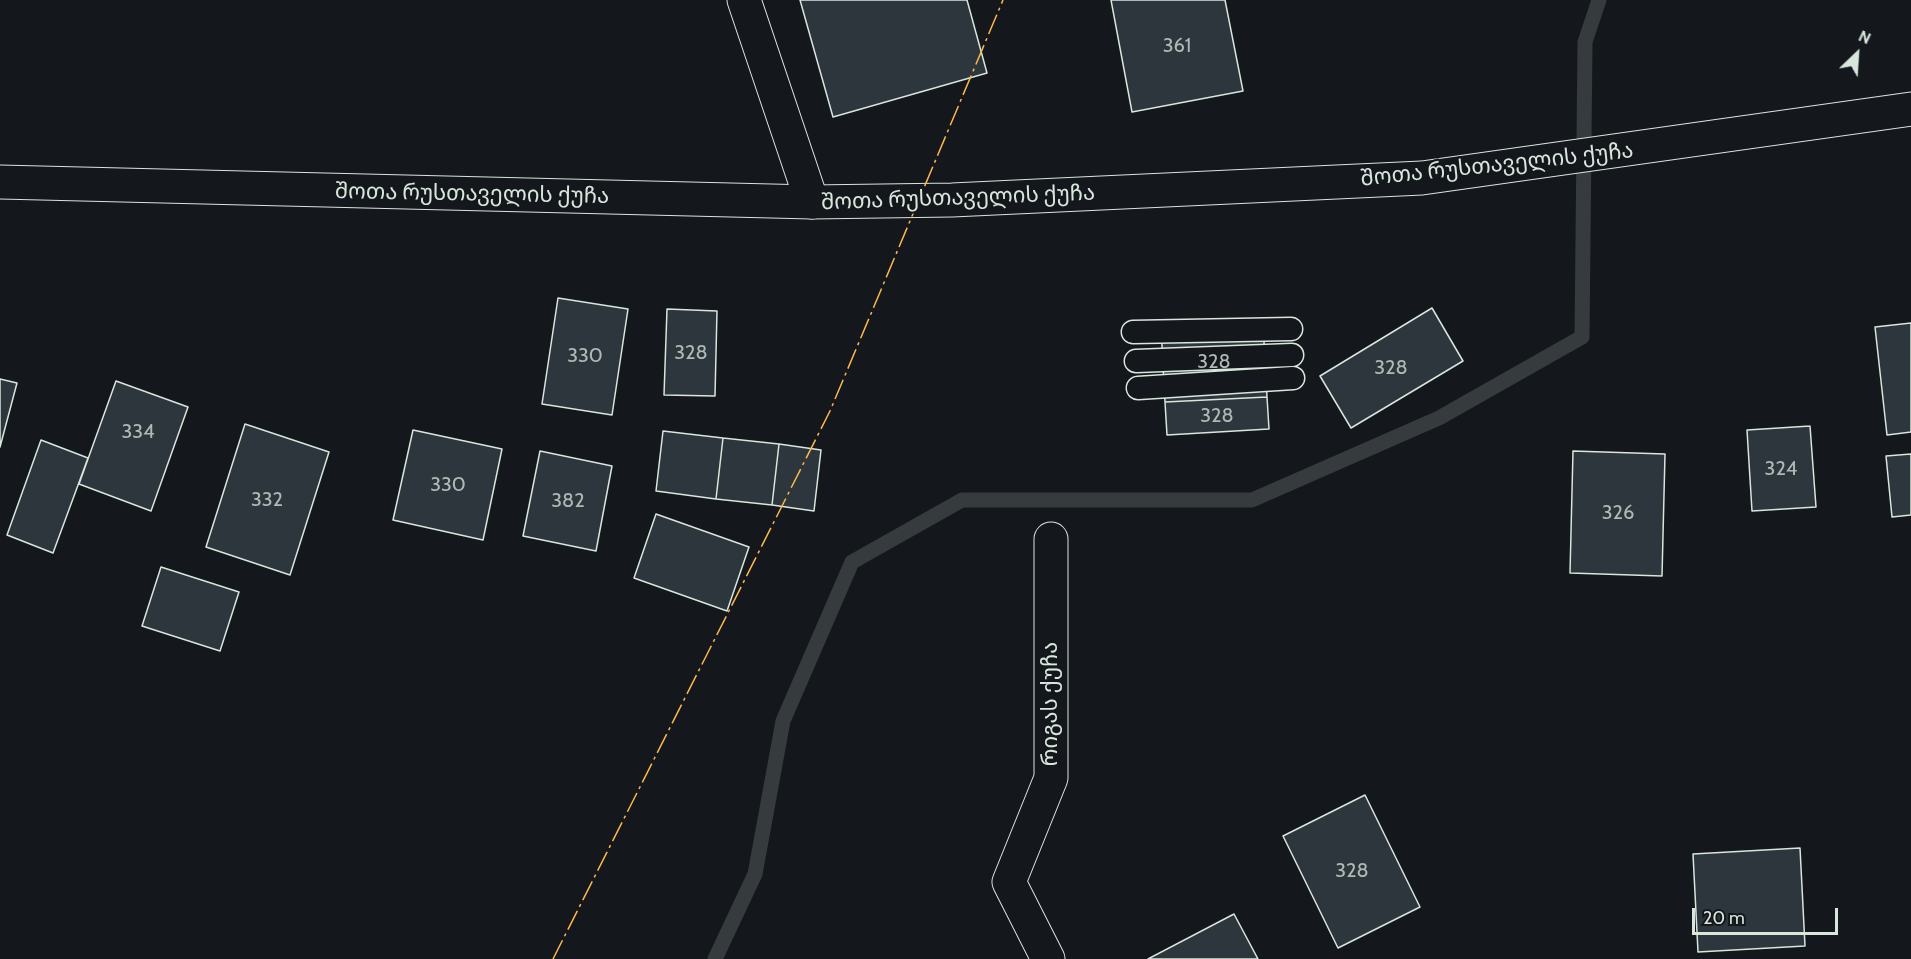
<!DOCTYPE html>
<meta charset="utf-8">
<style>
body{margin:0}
#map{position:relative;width:1911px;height:959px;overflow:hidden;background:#14181c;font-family:Cabin,sans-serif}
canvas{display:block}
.north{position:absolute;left:1827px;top:24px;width:60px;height:60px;-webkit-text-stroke:4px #14181c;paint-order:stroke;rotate:25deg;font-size:16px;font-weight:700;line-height:24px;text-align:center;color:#d8e6dc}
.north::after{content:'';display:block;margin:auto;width:21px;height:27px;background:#d8e6dc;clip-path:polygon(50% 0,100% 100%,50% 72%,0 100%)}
.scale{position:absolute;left:1692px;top:908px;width:146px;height:27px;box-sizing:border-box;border:3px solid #d8e6dc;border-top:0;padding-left:8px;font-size:18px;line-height:21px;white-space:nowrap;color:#d8e6dc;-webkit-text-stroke:4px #14181c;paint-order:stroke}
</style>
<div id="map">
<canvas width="1911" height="959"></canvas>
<div class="north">N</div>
<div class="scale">20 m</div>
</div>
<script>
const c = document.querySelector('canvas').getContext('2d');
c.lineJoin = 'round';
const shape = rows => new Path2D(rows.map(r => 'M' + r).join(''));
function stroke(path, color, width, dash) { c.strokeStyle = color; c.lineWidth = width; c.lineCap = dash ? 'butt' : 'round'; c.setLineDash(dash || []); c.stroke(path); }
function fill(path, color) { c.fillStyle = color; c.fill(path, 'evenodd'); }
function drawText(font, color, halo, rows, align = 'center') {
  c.font = font + ' Cabin,"Noto Sans Georgian",sans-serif'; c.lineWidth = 4.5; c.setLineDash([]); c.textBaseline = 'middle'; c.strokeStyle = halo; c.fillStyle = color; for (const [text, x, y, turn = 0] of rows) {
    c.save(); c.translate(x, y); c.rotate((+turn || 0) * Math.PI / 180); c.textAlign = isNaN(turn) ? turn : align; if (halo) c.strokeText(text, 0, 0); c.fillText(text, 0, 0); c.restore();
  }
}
const stream = shape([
 [715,959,755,874,783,721,852,562,962,500,1252,500,1439,418,1582,337,1585,42,1599,0]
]);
const building = shape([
 [800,0,967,0,987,73,833,117,800,0],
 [1111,0,1225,0,1243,91,1132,112,1111,0],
 [558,298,628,309,612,415,542,404,558,298],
 [1432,308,1463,361,1351,428,1320,376,1432,308],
 [667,309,717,311,715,396,664,395,667,309],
 [1263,323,1267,397,1165,402,1161,327,1263,323],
 [1911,323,1911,432,1887,435,1875,327,1911,323],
 [0,379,17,383,0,447,0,379],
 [116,381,188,407,151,511,79,484,116,381],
 [1267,397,1269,429,1167,435,1165,402,1267,397],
 [245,424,329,452,290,575,206,547,245,424],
 [1810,426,1816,507,1752,511,1747,430,1810,426],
 [413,430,502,449,483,540,393,520,413,430],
 [663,431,723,438,716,499,656,491,663,431],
 [723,438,779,444,772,505,716,499,723,438],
 [41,440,88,458,53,553,7,535,41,440],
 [779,444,821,450,814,511,772,505,779,444],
 [540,451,612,466,596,551,523,536,540,451],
 [1573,451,1665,454,1662,576,1570,573,1573,451],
 [1911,454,1911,515,1892,517,1886,456,1911,454],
 [656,514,749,547,727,611,634,578,656,514],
 [161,567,239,592,220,651,142,626,161,567],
 [1365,795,1420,907,1338,948,1283,836,1365,795],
 [1800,848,1805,946,1698,952,1693,854,1800,848],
 [1234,914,1258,959,1148,959,1234,914]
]);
const lane = shape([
 [1133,332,1291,329],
 [1136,361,1292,355],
 [1138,388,1293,378]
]);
const street = shape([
 [744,0,812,202],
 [1048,959,1009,882,1051,778,1051,539]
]);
const secondary = shape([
 [0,182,812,202,952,200,1422,178,1911,109]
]);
const power = shape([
 [553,959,830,411,1003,0]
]);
const numberNames = [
 ["361",1177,46],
 ["328",691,353],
 ["330",585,356],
 ["328",1214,362],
 ["328",1391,368],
 ["328",1217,416],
 ["334",138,432],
 ["324",1781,469],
 ["330",448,485],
 ["332",267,500],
 ["382",568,501],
 ["326",1618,513],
 ["328",1352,871]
];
const streetNames = [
 ["შოთა რუსთაველის ქუჩა",1497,165,-6],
 ["შოთა რუსთაველის ქუჩა",472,194,1],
 ["შოთა რუსთაველის ქუჩა",958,198,-2],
 ["რიგას ქუჩა",1051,704,-90]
];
stroke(stream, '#363b3e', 15);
fill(building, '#2c363c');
stroke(building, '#d8e6dc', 1.5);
stroke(lane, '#d8e6dc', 25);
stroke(street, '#d8e6dc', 35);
stroke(secondary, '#d8e6dc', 35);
stroke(lane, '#14181c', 22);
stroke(street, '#14181c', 33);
stroke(secondary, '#14181c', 33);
stroke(power, '#ffb74d', 1.5, [21, 4.5, 3, 4.5]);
drawText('20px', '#adbab4', null, numberNames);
drawText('22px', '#d8e6dc', '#14181c', streetNames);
</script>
